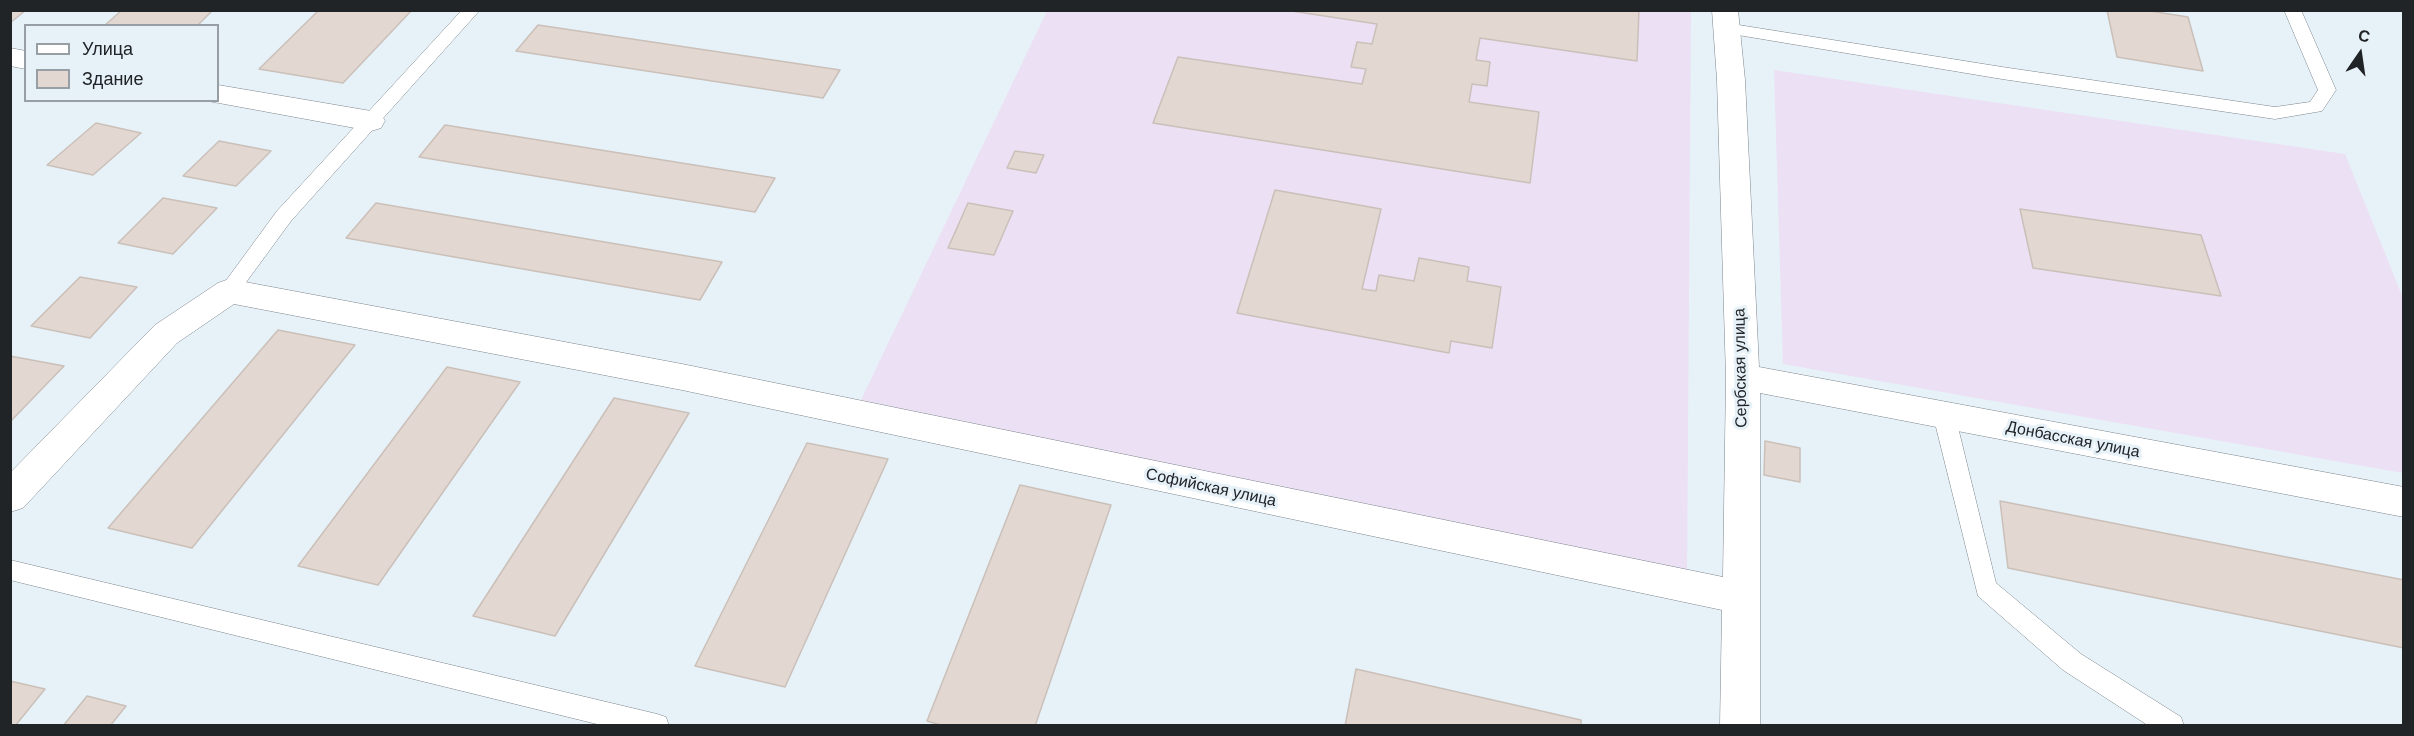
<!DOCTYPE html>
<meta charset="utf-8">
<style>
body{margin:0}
#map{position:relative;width:2414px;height:736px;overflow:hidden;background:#e7f1f8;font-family:Arial,sans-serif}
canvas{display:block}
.frame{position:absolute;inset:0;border:12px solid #202427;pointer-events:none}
.legend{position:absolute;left:24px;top:24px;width:195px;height:78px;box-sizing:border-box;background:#e7f1f8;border:2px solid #979fa4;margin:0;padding:8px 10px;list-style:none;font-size:18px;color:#202427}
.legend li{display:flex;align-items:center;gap:12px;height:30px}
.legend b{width:30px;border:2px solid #979fa4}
.north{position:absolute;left:2330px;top:24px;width:60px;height:60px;-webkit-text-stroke:4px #e7f1f8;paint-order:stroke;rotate:13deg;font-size:16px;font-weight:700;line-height:24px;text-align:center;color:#202427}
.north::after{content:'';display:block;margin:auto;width:21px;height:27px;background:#202427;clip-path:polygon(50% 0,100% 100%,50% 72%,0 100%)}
</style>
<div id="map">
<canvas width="2414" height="736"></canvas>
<div class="frame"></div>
<ul class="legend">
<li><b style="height:8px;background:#fff"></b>Улица</li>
<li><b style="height:16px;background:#e2d8d1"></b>Здание</li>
</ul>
<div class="north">С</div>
</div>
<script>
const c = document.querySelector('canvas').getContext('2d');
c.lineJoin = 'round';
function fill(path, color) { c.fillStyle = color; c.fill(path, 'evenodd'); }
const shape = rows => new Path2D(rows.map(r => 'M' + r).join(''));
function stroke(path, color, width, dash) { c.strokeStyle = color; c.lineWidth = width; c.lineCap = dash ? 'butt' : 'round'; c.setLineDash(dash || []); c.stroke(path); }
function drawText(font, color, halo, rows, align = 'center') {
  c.font = font + ' Arial,sans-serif'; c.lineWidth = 6; c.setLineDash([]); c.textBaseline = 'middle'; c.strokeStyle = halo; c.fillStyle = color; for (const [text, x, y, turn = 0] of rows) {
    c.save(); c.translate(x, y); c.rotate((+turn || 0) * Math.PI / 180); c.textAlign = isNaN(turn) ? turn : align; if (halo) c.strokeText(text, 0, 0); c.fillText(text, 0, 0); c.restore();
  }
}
const commercial = shape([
 [1047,11,1691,11,1687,574,861,400],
 [1774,70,2345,154,2403,298,2403,473,1783,364]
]);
const building = shape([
 [10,10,26,10,10,23,10,10],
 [122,10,213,10,197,26,104,26,122,10],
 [319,10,412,10,343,83,259,69,319,10],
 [1285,10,1639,10,1637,61,1480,38,1476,60,1490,62,1487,86,1472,84,1469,102,1539,112,1530,183,1153,123,1178,57,1362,84,1366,69,1351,67,1357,42,1372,44,1377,24,1285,10],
 [2107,10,2144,10,2188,17,2203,71,2117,57,2107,10],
 [538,25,840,70,823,98,516,51,538,25],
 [96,123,141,133,93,175,47,165,96,123],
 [445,125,775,178,755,212,419,157,445,125],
 [219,141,271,151,236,186,183,176,219,141],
 [1015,151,1044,155,1036,173,1007,168,1015,151],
 [1275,190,1381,209,1362,289,1376,291,1379,275,1414,281,1419,258,1469,267,1467,281,1501,287,1492,348,1451,341,1449,353,1237,313,1275,190],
 [163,198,217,208,173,254,118,243,163,198],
 [376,203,722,262,700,300,346,238,376,203],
 [968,203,1013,211,994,255,948,248,968,203],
 [2020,209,2201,235,2221,296,2033,268,2020,209],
 [80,277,137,287,90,338,31,326,80,277],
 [278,330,355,345,192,548,108,528,278,330],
 [10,356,64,366,10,422,10,356],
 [447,367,520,382,378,585,298,566,447,367],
 [614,398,689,413,555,636,473,616,614,398],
 [1765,441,1800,448,1800,482,1764,475,1765,441],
 [807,443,888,459,785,687,695,666,807,443],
 [1020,485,1111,505,1035,726,944,726,927,721,1020,485],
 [2000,501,2404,580,2404,648,2008,568,2000,501],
 [1356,669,1581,720,1581,726,1345,726,1356,669],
 [10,681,45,689,15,726,10,726,10,681],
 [87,696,126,706,110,726,63,726,87,696]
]);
const service = shape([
 [462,10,480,10,291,221,236,296,229,299,222,296,219,291,222,286,277,211,462,10],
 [2284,10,2301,10,2336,90,2322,111,2275,119,2002,79,1726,33,1718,28,1726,23,2002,67,2275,107,2310,102,2318,90,2284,10],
 [1944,406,1952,409,1955,415,1996,583,2081,654,2181,717,2184,726,2149,726,2063,670,1978,596,1933,415,1936,409,1944,406],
 [10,560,657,714,666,717,669,726,605,726,10,580,10,560]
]);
const minor = shape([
 [1712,10,1738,10,1745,80,1759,367,2404,487,2404,517,1760,393,1760,726,1720,726,1722,610,682,390,234,304,177,343,23,508,10,512,10,473,155,325,218,283,229,279,682,364,1723,577,1726,377,1717,80,1712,10],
 [10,48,26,51,26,69,10,66,10,48],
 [218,85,371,111,381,114,385,121,381,128,371,131,208,101,218,100,218,85]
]);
const streetNames = [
 ["Сербская улица",1741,368,-91],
 ["Донбасская улица",2073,440,11],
 ["Софийская улица",1211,488,12]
];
fill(commercial, '#ece0f4');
fill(building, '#e2d8d1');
stroke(building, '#cac0b9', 1.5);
stroke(service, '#7d868d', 1);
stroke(minor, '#7d868d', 1);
fill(service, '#fff');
fill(minor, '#fff');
drawText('16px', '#202427', '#e7f1f8', streetNames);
</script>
